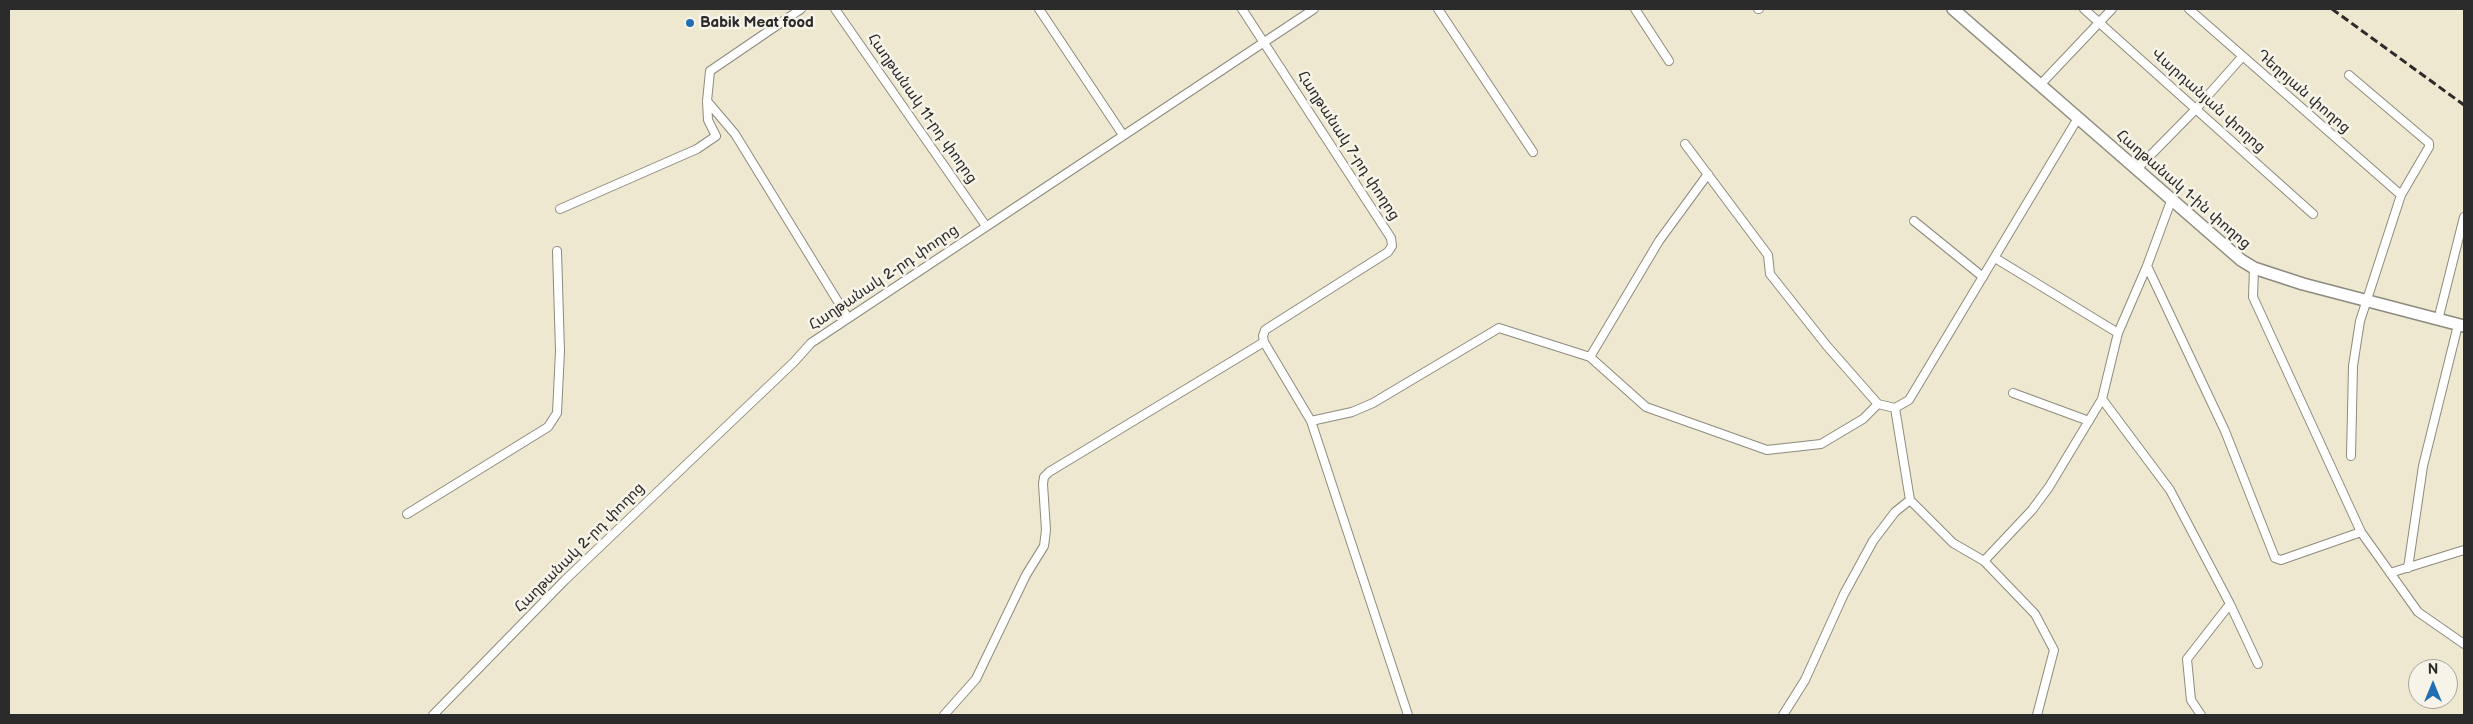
<!DOCTYPE html>
<meta charset="utf-8">
<style>
body{margin:0}
#map{position:relative;width:2473px;height:724px;overflow:hidden;background:#efe8d0;font-family:"Balsamiq Sans",sans-serif}
canvas{display:block}
.frame{position:absolute;inset:0;border:10px solid #2b2b2b;pointer-events:none}
.north{position:absolute;left:2408px;top:659px;width:50px;height:50px;box-sizing:border-box;background:#f7f3e8;border:1px solid #a5a39c;border-radius:50%;rotate:0deg;font-size:14px;font-weight:700;line-height:20px;text-align:center;color:#2b2b2b}
.north::after{content:'';display:block;margin:auto;width:18px;height:22px;background:#1f6fb2;clip-path:polygon(50% 0,100% 100%,50% 72%,0 100%)}
</style>
<div id="map">
<canvas width="2473" height="724"></canvas>
<div class="frame"></div>
<div class="north">N</div>
</div>
<script>
const c = document.querySelector('canvas').getContext('2d');
c.lineJoin = 'round';
const shape = rows => new Path2D(rows.map(r => 'M' + r).join(''));
function stroke(path, color, width, dash) { c.strokeStyle = color; c.lineWidth = width; c.lineCap = dash ? 'butt' : 'round'; c.setLineDash(dash || []); c.stroke(path); }
function drawText(font, color, halo, rows, align = 'center') {
  c.font = font + ' "Balsamiq Sans","Noto Sans Armenian",sans-serif'; c.lineWidth = 5; c.setLineDash([]); c.textBaseline = 'middle'; c.strokeStyle = halo; c.fillStyle = color; for (const [text, x, y, turn = 0] of rows) {
    c.save(); c.translate(x, y); c.rotate((+turn || 0) * Math.PI / 180); c.textAlign = isNaN(turn) ? turn : align; if (halo) c.strokeText(text, 0, 0); c.fillText(text, 0, 0); c.restore();
  }
}
const minor = shape([
 [835,9,986,226],
 [1039,9,1123,135],
 [1242,9,1391,238,1392,246,1388,252,1265,330,1263,336,1264,342,1311,421,1408,715],
 [1438,9,1533,152],
 [1635,9,1669,61],
 [1758,9,1759,9],
 [2084,9,2313,214],
 [2189,9,2401,195],
 [2349,75,2429,143,2429,147,2401,195,2360,321,2353,366,2351,456],
 [2040,85,2112,9],
 [707,101,735,134,848,318],
 [1685,144,1768,255,1770,274,1827,346,1878,404,1895,408,1909,400,2078,118],
 [2136,170,2195,110,2242,57],
 [560,209,697,149,716,136,708,120,707,101,710,71,801,9],
 [1914,221,1983,277],
 [1995,258,2118,333],
 [2147,266,2225,431,2275,558,2281,560,2361,532],
 [2254,268,2253,297,2361,532,2418,612,2464,644],
 [2438,320,2464,217],
 [1590,357,1659,241,1708,174],
 [2013,393,2089,421],
 [2102,399,2170,490,2230,604,2187,659,2191,700,2201,715],
 [1895,408,1910,500,1953,543,1984,561,2035,614,2054,650,2037,715],
 [1311,421,1352,412,1373,403,1499,328,1590,357,1646,407,1767,450,1821,444,1863,419,1878,404],
 [407,514,548,427,557,413,560,351,557,251],
 [1984,561,2032,510,2049,487,2102,399,2118,333,2147,266,2171,201],
 [2408,568,2423,466,2458,325],
 [2390,573,2464,550],
 [2230,604,2258,664],
 [433,715,565,580,794,362,811,343,1314,9],
 [944,715,976,679,1026,575,1044,546,1046,530,1043,484,1044,477,1049,472,1264,342],
 [1783,715,1805,680,1844,594,1873,541,1895,512,1910,500]
]);
const secondary = shape([
 [1953,9,2241,260,2254,268,2303,284,2464,326]
]);
const rail = shape([
 [2332,9,2464,105]
]);
const markers = [
 [690,23,5,"#1f6fb2"]
];
const poiNames = [
 ["Babik Meat food",700,23]
];
const streetNames = [
 ["Դեղոյան փողոց",2303,92,41],
 ["Վարդանյան փողոց",2208,101,42],
 ["Հաղթանակ 11-րդ փողոց",922,109,55],
 ["Հաղթանակ 7-րդ փողոց",1348,146,57],
 ["Հաղթանակ 1-ին փողոց",2183,190,41],
 ["Հաղթանակ 2-րդ փողոց",884,278,-34],
 ["Հաղթանակ 2-րդ փողոց",580,548,-45]
];
stroke(minor, '#8d8a7e', 10);
stroke(secondary, '#8d8a7e', 14);
stroke(minor, '#fff', 8);
stroke(secondary, '#fff', 11);
stroke(rail, '#2b2b2b', 3, [8, 4]);
for (const [x, y, r, color] of markers) { const dot = new Path2D(); dot.arc(x, y, r, 0, 2 * Math.PI); c.fillStyle = color; c.fill(dot); stroke(dot, '#f7f3e8', 2); }
drawText('bold 15px', '#2b2b2b', '#f7f3e8', poiNames, 'left');
drawText('15px', '#2b2b2b', '#f7f3e8', streetNames);
</script>
